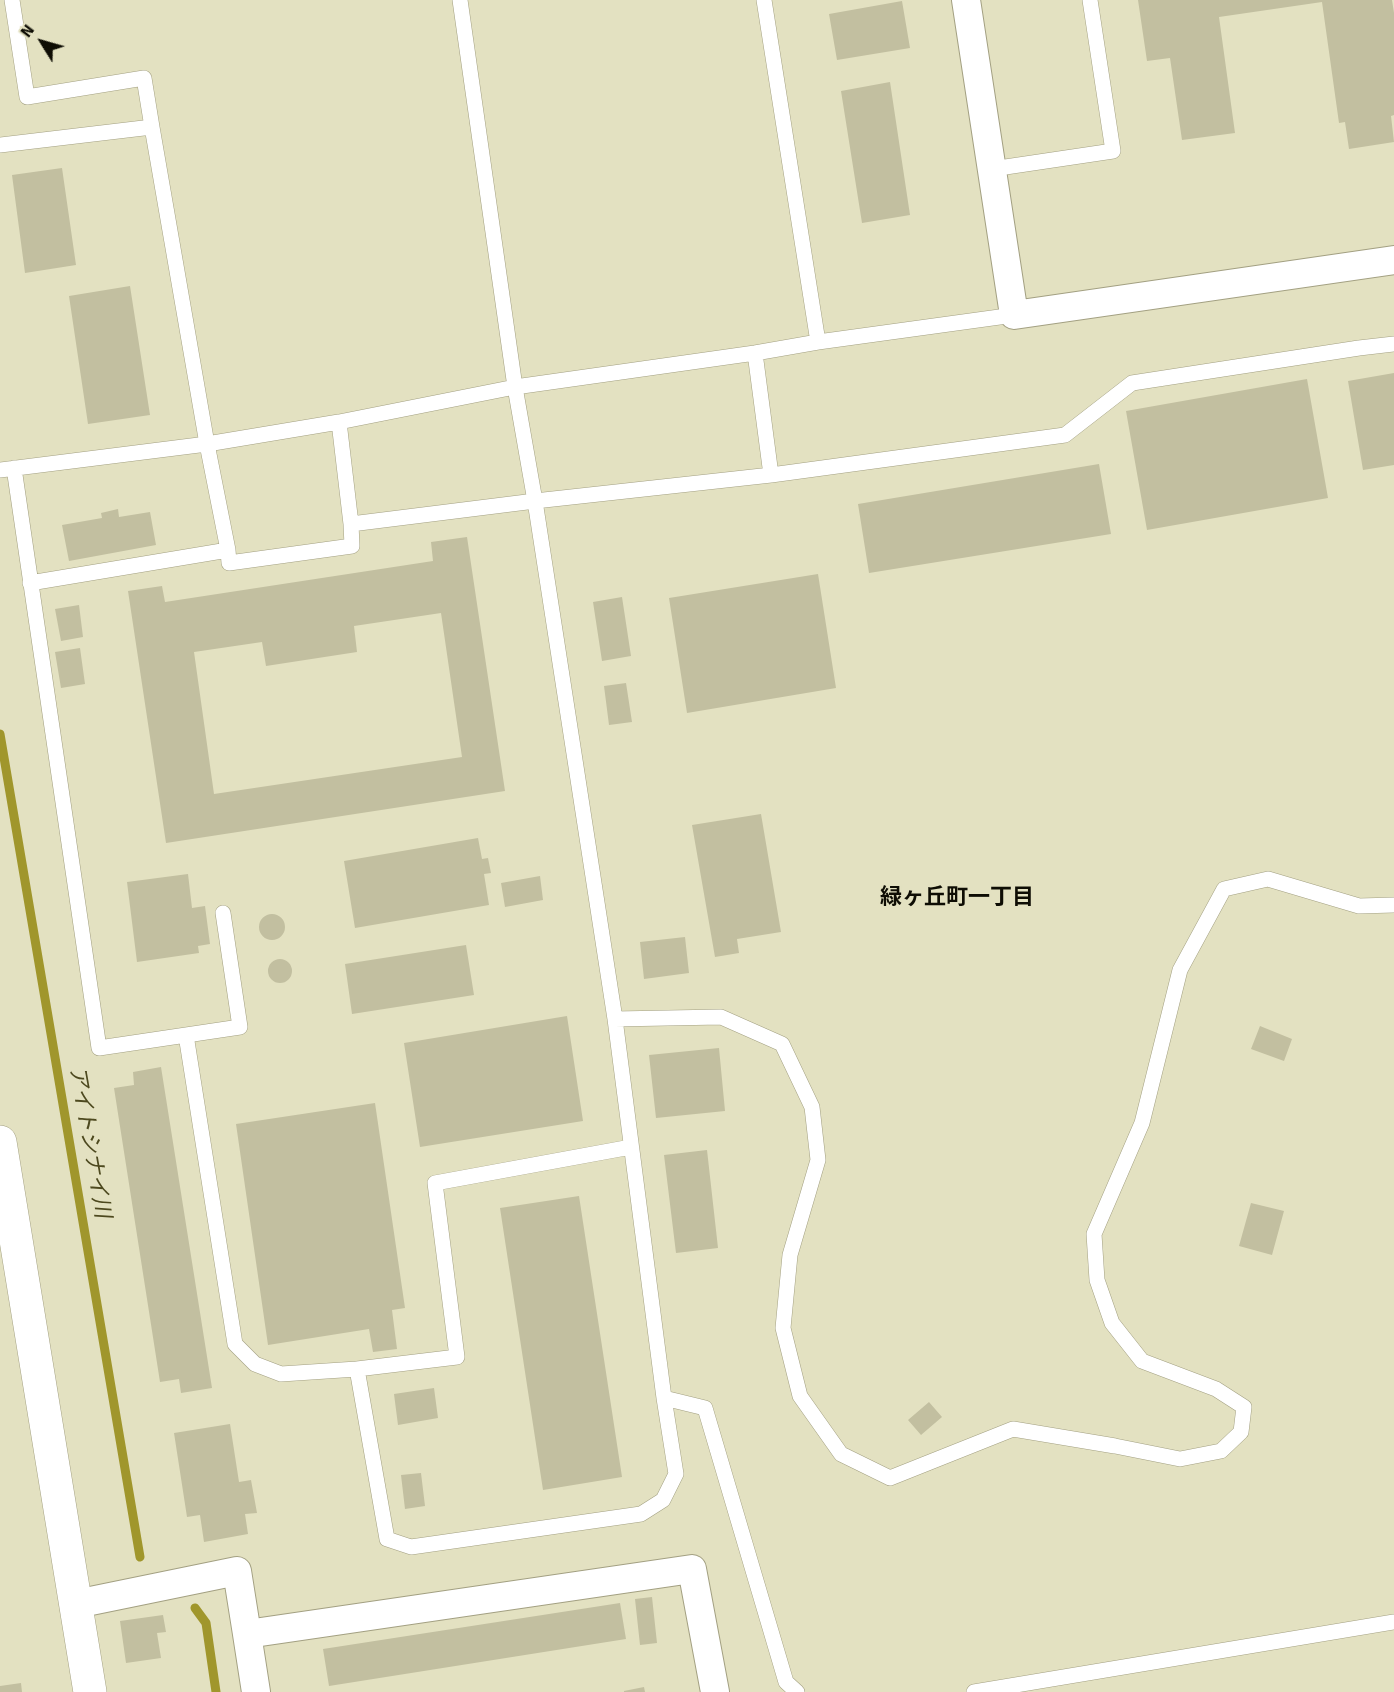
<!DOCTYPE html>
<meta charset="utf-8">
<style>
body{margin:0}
#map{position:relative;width:1394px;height:1692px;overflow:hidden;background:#e3e1c1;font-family:Signika,sans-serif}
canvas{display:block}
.north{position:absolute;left:12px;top:12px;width:60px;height:60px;-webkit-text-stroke:4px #e3e1c1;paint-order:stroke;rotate:307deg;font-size:16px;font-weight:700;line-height:24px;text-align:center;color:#0e0d04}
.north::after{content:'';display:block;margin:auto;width:21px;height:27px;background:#0e0d04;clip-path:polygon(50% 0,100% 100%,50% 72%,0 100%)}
</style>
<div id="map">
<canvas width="1394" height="1692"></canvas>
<div class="north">N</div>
</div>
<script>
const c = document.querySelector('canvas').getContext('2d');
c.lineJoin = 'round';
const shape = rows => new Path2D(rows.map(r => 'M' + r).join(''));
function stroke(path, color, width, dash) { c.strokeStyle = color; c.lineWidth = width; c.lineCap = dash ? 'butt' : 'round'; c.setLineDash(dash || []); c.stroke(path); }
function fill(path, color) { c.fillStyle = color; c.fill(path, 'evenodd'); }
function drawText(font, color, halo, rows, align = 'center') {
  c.font = font + ' Signika,"Noto Sans JP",sans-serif'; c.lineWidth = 4.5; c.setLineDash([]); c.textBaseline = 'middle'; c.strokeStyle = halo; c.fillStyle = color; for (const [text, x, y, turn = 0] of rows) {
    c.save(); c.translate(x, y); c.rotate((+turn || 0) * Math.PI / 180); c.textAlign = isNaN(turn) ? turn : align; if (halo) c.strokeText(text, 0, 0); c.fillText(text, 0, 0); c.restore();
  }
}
const stream = shape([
 [0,734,140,1557],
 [195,1608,206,1623,216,1692]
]);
const building = shape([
 [1138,0,1392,0,1394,13,1394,115,1391,116,1394,142,1349,149,1345,122,1339,123,1322,2,1219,17,1235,133,1182,140,1170,58,1147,61],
 [902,1,910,48,837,60,829,14],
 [890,82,910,215,862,223,841,91],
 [62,168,76,265,25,273,12,175],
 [130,286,150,415,88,424,69,296],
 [1394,373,1394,465,1363,470,1348,381],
 [1307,379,1328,498,1147,530,1126,411],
 [1099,464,1111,534,869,573,858,504],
 [118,509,119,517,150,512,156,545,69,561,62,525,102,518,101,513],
 [467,537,505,791,166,843,128,591,162,586,165,602,433,561,431,542],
 [441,613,462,757,214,794,194,652,262,642,266,666,357,652,354,626],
 [818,574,836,688,687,713,669,598],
 [622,597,631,656,602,661,593,602],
 [79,605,83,637,61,641,55,609],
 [80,648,85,684,61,688,55,652],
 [626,683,632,722,609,725,604,686],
 [761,814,781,932,737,939,739,953,715,957,692,825],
 [478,838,482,859,488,858,491,873,484,874,489,905,355,928,344,861],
 [188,874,192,908,205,906,210,944,198,946,199,953,137,962,127,882],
 [540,876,543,900,505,907,501,883],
 '259 927a13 13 0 1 1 26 0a13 13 0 1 1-26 0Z',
 [685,937,689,973,644,979,640,942],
 [466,945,474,995,352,1014,345,964],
 '268 971a12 12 0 1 1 24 0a12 12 0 1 1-24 0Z',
 [567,1016,583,1121,420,1147,404,1043],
 [1260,1026,1292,1039,1284,1061,1251,1049],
 [719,1048,725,1111,656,1118,649,1055],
 [161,1067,212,1388,181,1393,179,1379,160,1382,114,1088,134,1085,133,1072],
 [375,1103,405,1308,392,1310,397,1349,373,1352,369,1329,268,1345,236,1124],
 [707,1150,718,1248,676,1253,664,1155],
 [579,1196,622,1477,543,1490,500,1208],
 [1251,1203,1284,1211,1272,1255,1239,1246],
 [434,1388,438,1418,398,1425,394,1394],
 [929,1402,942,1417,921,1435,908,1420],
 [230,1424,239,1482,251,1480,257,1513,245,1514,248,1534,204,1542,200,1515,187,1517,174,1433],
 [421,1473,425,1506,405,1509,401,1475],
 [652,1597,657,1643,640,1645,635,1599],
 [620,1603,626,1639,329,1686,323,1649],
 [163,1615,166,1632,157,1633,161,1658,126,1663,120,1621],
 [21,1683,22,1692,0,1692,0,1686],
 [644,1687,645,1692,624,1692,624,1691]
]);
const service = shape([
 [12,0,27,97,144,78,152,127],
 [764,0,818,342],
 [0,145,152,127,207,444,228,550,30,583],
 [992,169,1113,151,1090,0],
 [339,422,351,524,535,501,771,475,755,353],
 [14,468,99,1048,240,1027,223,913],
 [0,470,207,444,339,422,515,387,755,353,818,342,1014,315],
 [771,475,1065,435,1132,383,1359,348,1394,344],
 [228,550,229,563,352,546,351,524],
 [615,1019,721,1017,782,1044,812,1107,818,1160,790,1255,783,1328,800,1396,841,1454,890,1478,1013,1429,1115,1446,1180,1459,1221,1451,1241,1432,1244,1407,1216,1389,1142,1361,1112,1323,1097,1280,1094,1234,1142,1123,1180,970,1224,889,1268,879,1359,906,1394,905],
 [186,1035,235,1344,255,1364,281,1374,357,1369,457,1357,435,1183,631,1147],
 [357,1369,387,1539,411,1547,641,1514,663,1500,676,1474,664,1398,615,1019,535,501,515,387,460,0],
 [664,1398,705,1408,786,1682,797,1692],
 [974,1692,1394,1622]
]);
const minor = shape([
 [966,0,1014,315,1394,260],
 [76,1604,237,1571,247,1634,692,1569,715,1692],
 [247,1634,256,1692]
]);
const tertiary = shape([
 [0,1142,90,1692]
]);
const neighbourhoodNames = [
 ["緑ヶ丘町一丁目",957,898]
];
const waterNames = [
 ["アイトシナイ川",89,1142,80]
];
stroke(stream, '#a0962c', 9);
fill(building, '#c2bfa0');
stroke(service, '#a3a082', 16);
stroke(minor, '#a3a082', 30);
stroke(tertiary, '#a3a082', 34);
stroke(service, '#fff', 15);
stroke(minor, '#fff', 28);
stroke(tertiary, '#fff', 33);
drawText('bold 22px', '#0e0d04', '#e3e1c1', neighbourhoodNames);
drawText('italic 22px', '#4d491f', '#e3e1c1', waterNames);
</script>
